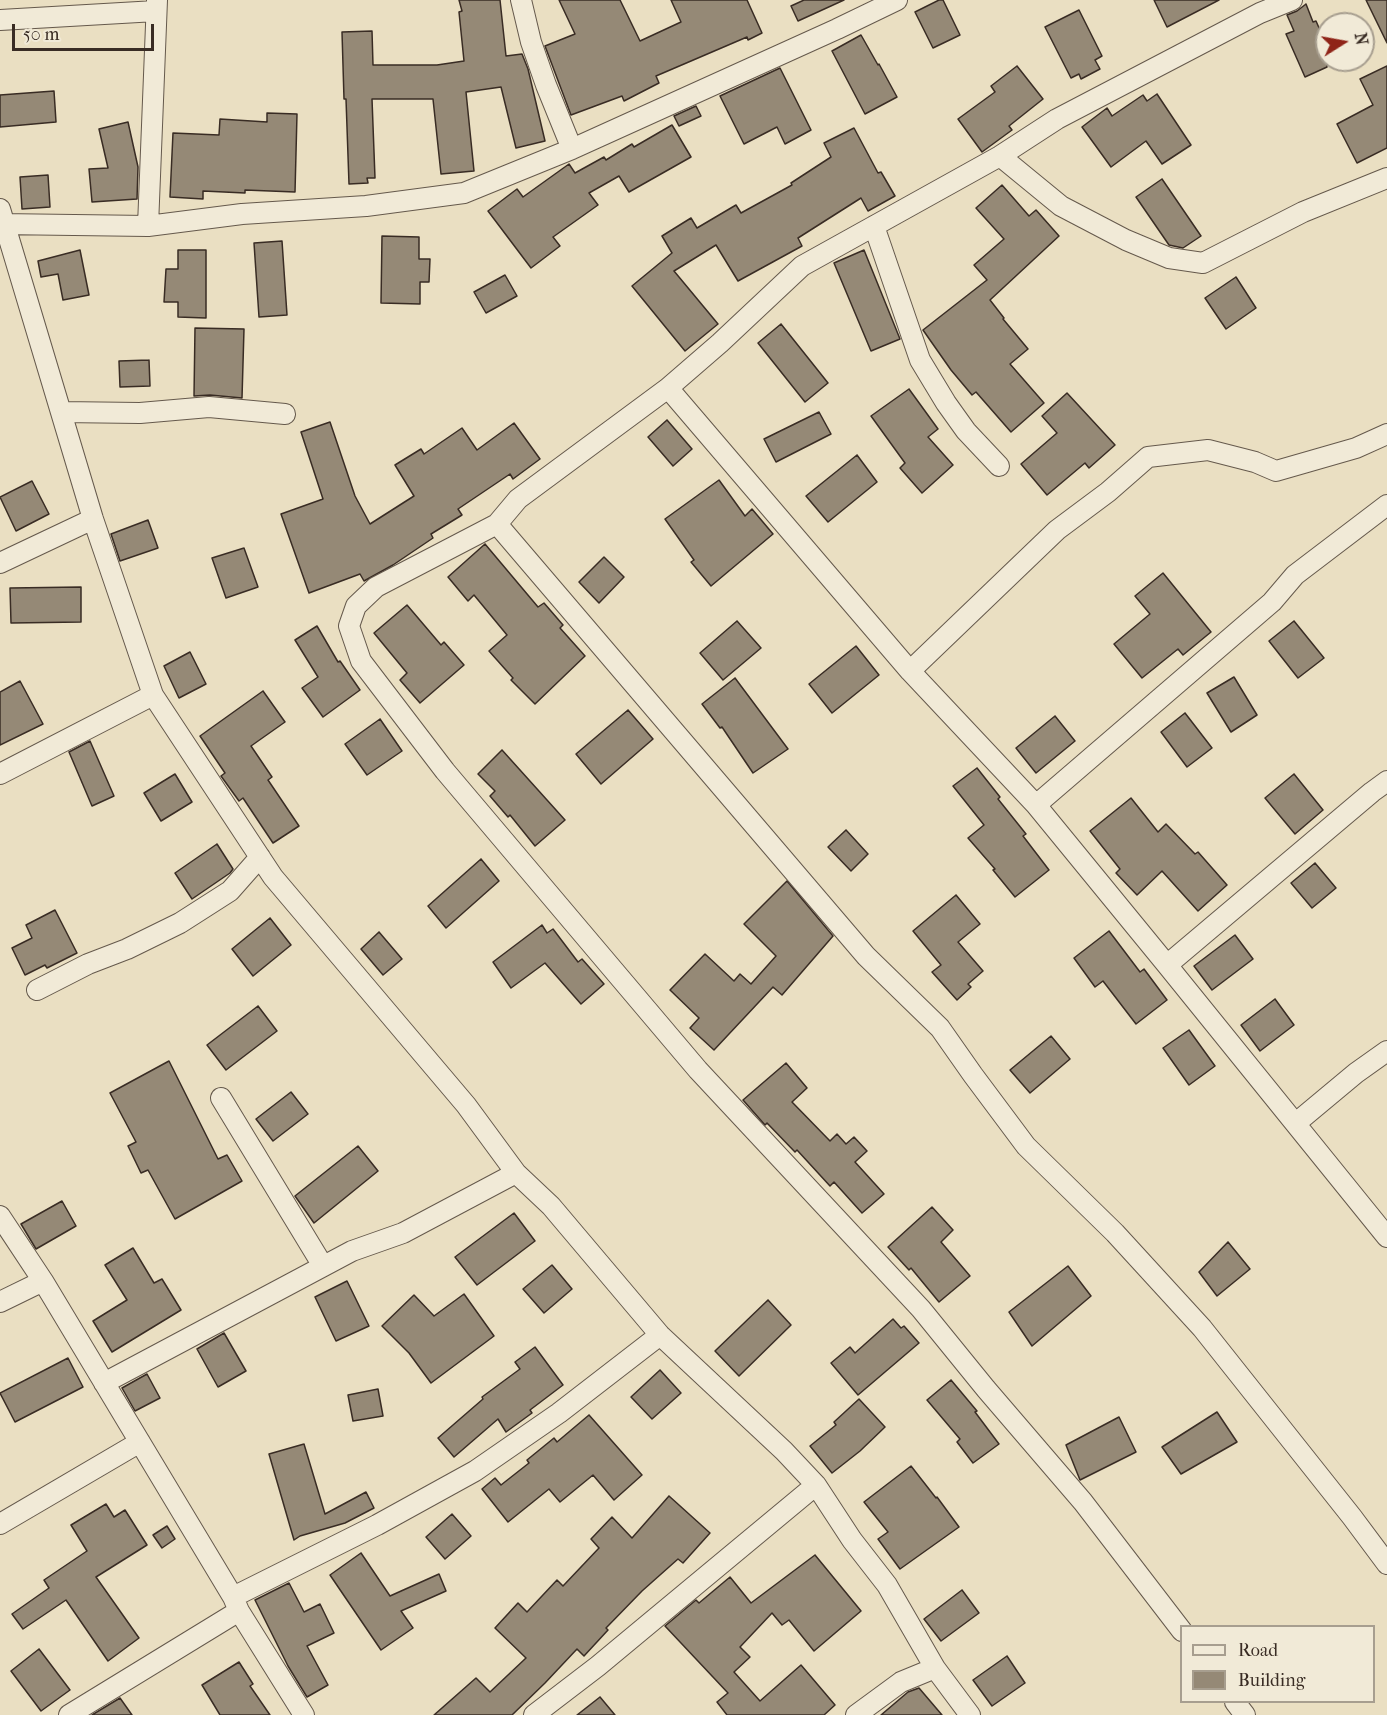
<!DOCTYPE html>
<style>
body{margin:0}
#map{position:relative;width:1387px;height:1715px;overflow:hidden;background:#eadfc2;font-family:"IM FELL French Canon",serif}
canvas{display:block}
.legend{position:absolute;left:1180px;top:1625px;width:195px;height:78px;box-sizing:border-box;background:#f1ead7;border:2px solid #a79e8f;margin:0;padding:8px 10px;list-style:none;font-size:18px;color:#392c24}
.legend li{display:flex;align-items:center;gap:12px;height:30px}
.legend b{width:30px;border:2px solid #a79e8f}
.north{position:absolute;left:1315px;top:12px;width:60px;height:60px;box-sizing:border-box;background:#f1ead7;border:2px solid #a79e8f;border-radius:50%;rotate:79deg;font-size:16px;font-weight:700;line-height:24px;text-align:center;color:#392c24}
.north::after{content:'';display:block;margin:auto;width:21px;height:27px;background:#8f2418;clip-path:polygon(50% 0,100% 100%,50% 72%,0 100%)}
.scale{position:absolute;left:12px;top:24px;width:142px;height:27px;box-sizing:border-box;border:3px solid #392c24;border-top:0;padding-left:8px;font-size:18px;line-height:21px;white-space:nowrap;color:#392c24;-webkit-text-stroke:4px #f1ead7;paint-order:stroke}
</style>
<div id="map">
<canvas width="1387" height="1715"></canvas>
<ul class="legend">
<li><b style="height:8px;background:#f1ead7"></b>Road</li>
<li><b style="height:16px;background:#958976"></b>Building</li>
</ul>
<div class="north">N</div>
<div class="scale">50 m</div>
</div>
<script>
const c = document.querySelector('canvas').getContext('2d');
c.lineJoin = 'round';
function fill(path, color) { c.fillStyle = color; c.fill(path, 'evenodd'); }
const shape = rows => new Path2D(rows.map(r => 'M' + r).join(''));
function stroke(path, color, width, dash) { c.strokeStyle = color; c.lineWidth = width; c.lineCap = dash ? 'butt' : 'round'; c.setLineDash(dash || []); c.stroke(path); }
const building = shape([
 [459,0,500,0,506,56,522,54,528,69,545,141,516,148,501,87,466,92,474,171,441,174,433,99,372,99,375,178,367,178,368,183,349,184,346,99,344,99,342,32,372,31,373,65,437,65,464,61,459,12,462,11,459,0],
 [559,0,620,0,640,41,681,22,671,0,747,0,762,33,748,40,747,37,656,76,659,83,624,101,622,96,571,115,545,46,575,34,559,0],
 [804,0,844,0,798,21,791,6,804,0],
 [939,0,943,0,960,35,933,48,915,12,939,0],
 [1154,0,1219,0,1167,27,1154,0],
 [1366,0,1387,0,1387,43,1366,0],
 [1306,4,1313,22,1316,21,1327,46,1327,67,1305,77,1286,34,1294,31,1287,15,1297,11,1306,4],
 [1079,10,1102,56,1095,60,1100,69,1081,79,1079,74,1071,78,1045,27,1079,10],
 [861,35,878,65,879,64,897,97,865,114,832,51,861,35],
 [1017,66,1043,99,1009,126,1012,130,982,152,958,119,995,92,991,86,1017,66],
 [1387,66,1387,148,1357,163,1337,124,1373,105,1360,79,1387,66],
 [780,68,811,130,785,144,777,127,744,144,720,96,780,68],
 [54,91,56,122,0,127,0,95,54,91],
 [1157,94,1191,145,1162,164,1146,141,1111,167,1082,127,1107,108,1112,116,1143,95,1147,101,1157,94],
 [696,106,701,116,679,126,674,116,696,106],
 [267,113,297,114,295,192,245,190,245,193,203,191,203,199,170,197,173,133,219,135,220,119,267,122,267,113],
 [128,122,138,167,137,199,92,202,89,169,108,168,99,129,128,122],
 [672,125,691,157,629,192,619,176,589,193,598,205,553,237,560,246,531,268,488,211,517,189,523,197,569,164,575,173,604,157,606,160,632,144,634,147,672,125],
 [854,128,878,173,881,172,895,196,868,211,861,198,798,238,802,246,738,281,716,245,674,271,718,324,685,351,632,286,672,253,662,236,691,218,697,228,736,205,741,213,792,185,791,183,831,157,824,143,854,128],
 [48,175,50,207,22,209,20,177,48,175],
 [1162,179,1201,236,1183,248,1169,245,1136,197,1162,179],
 [1002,185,1029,216,1036,210,1059,236,990,300,1004,318,1003,319,1028,349,1010,364,1044,403,1011,432,976,392,972,395,951,370,923,330,987,280,974,265,1004,239,976,208,1002,185],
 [382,236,419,237,419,259,430,259,429,282,420,282,420,304,381,303,382,236],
 [282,241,287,315,259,317,254,243,282,241],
 [80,250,89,295,63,300,58,274,41,277,38,261,80,250],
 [178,250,206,250,206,318,178,317,178,302,164,302,166,269,178,269,178,250],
 [864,250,900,339,871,351,834,263,864,250],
 [505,275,517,296,486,313,474,292,505,275],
 [1236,277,1256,308,1226,329,1205,298,1236,277],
 [781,324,828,383,805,402,758,343,781,324],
 [195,328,244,329,242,398,210,395,194,396,195,328],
 [149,360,150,386,120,387,119,361,149,360],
 [909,389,938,429,928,437,953,465,922,493,900,468,905,463,871,416,909,389],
 [1067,393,1115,445,1089,468,1085,463,1047,495,1021,464,1057,433,1042,416,1067,393],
 [819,412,831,434,776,462,764,439,819,412],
 [667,420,692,449,673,466,648,437,667,420],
 [330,422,355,496,370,524,414,496,395,465,421,449,424,454,462,428,477,450,514,423,540,459,513,479,510,474,458,509,462,515,431,534,433,538,393,565,364,581,360,574,309,593,281,514,323,499,301,432,330,422],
 [857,455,877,482,828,522,806,496,857,455],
 [719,480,745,516,752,509,773,534,711,586,691,562,694,560,665,519,719,480],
 [32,481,49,514,16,531,0,497,32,481],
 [148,520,158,548,120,561,111,534,148,520],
 [485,544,538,607,544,603,563,625,560,628,585,656,535,704,511,680,513,678,489,651,507,635,474,595,468,601,448,577,485,544],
 [244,548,258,587,226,598,212,558,244,548],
 [604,557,624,577,599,603,579,582,604,557],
 [1163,573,1211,632,1183,655,1178,649,1142,678,1114,644,1150,614,1135,596,1163,573],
 [81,587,81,622,11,623,10,588,81,587],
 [407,605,441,645,444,642,464,665,420,703,400,680,407,673,374,633,407,605],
 [737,621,761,648,723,680,700,653,737,621],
 [1294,621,1324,658,1298,678,1269,641,1294,621],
 [317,626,338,662,340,661,360,690,323,717,302,688,318,677,295,640,317,626],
 [856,646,879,675,832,713,809,684,856,646],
 [190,652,206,684,179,698,164,666,190,652],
 [1234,677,1257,715,1231,732,1207,693,1234,677],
 [735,678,788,749,753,773,722,727,720,728,702,704,735,678],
 [20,681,43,724,0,745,0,692,20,681],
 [263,691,285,722,251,746,272,777,268,780,299,826,273,843,243,798,239,801,221,776,225,773,200,736,263,691],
 [628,710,653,739,601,784,576,754,628,710],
 [1185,713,1212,748,1187,767,1161,732,1185,713],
 [1055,716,1075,741,1036,773,1016,748,1055,716],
 [380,719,402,751,367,775,345,744,380,719],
 [90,741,114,796,92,806,69,752,90,741],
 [502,750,565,820,535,846,510,815,508,817,490,796,495,791,478,774,502,750],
 [977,768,1000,797,998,799,1026,834,1023,836,1049,870,1015,897,993,870,995,869,968,838,984,825,953,786,977,768],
 [175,774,192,802,161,821,144,793,175,774],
 [1294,774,1323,810,1295,834,1265,798,1294,774],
 [1131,798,1158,832,1166,824,1195,854,1198,852,1227,885,1198,911,1162,871,1137,895,1116,873,1120,869,1090,831,1131,798],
 [846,830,868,854,851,871,828,847,846,830],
 [217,844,233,869,230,873,192,899,175,873,217,844],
 [481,859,499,881,446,928,428,906,481,859],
 [1315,863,1336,888,1312,908,1291,883,1315,863],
 [787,881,833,936,782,995,773,987,714,1050,690,1028,699,1018,670,990,705,954,734,981,740,974,751,984,776,956,744,924,787,881],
 [956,895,980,924,958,942,983,971,968,984,971,987,957,1000,932,972,941,965,913,931,956,895],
 [55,910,77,953,47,968,45,965,25,975,12,948,32,938,26,925,55,910],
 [270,918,291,945,253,976,232,949,270,918],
 [542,925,547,933,553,929,578,962,582,959,604,984,581,1004,545,963,511,988,493,962,542,925],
 [1109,931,1140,972,1144,969,1167,1000,1136,1024,1103,981,1095,987,1074,958,1109,931],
 [379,932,402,959,383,975,361,949,379,932],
 [1235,935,1253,959,1212,990,1194,966,1235,935],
 [1275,999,1294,1025,1260,1051,1241,1025,1275,999],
 [258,1006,277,1031,226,1070,207,1045,258,1006],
 [1189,1030,1215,1066,1189,1085,1163,1048,1189,1030],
 [1051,1036,1070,1059,1030,1093,1010,1070,1051,1036],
 [169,1061,218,1159,227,1155,242,1181,175,1219,148,1170,141,1173,128,1146,136,1142,110,1093,169,1061],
 [786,1063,807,1088,792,1102,830,1141,837,1134,846,1144,854,1137,867,1151,855,1162,884,1194,862,1213,834,1182,830,1186,797,1150,795,1152,767,1123,765,1125,743,1100,786,1063],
 [291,1092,308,1114,273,1141,256,1119,291,1092],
 [358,1146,378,1171,314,1223,295,1196,358,1146],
 [62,1201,76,1226,36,1249,21,1224,62,1201],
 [932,1207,953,1230,941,1242,970,1276,939,1302,911,1268,909,1270,888,1247,932,1207],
 [514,1213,535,1241,477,1285,455,1257,514,1213],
 [1228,1242,1250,1269,1217,1296,1199,1272,1228,1242],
 [133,1248,154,1283,162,1279,181,1310,112,1352,93,1321,127,1300,105,1265,133,1248],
 [552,1265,572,1289,544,1313,523,1289,552,1265],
 [1068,1266,1091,1296,1032,1346,1009,1312,1068,1266],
 [347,1281,369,1326,336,1341,315,1297,347,1281],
 [464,1294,494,1336,431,1383,409,1353,382,1326,414,1295,434,1316,464,1294],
 [768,1300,791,1325,739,1376,715,1351,768,1300],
 [893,1319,901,1328,904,1326,919,1343,858,1395,831,1363,850,1347,855,1353,893,1319],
 [224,1333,246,1371,218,1387,197,1349,224,1333],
 [535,1347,563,1385,530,1410,532,1413,506,1432,498,1419,454,1457,438,1438,483,1399,482,1397,520,1369,515,1362,535,1347],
 [68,1358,83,1387,15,1422,0,1393,68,1358],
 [660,1370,681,1393,652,1419,631,1397,660,1370],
 [147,1374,160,1398,135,1411,122,1388,147,1374],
 [951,1380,977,1411,975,1412,999,1444,973,1463,957,1442,960,1439,927,1400,951,1380],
 [378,1389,383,1416,353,1421,348,1395,378,1389],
 [859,1399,885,1427,860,1451,832,1473,810,1446,836,1425,834,1422,859,1399],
 [1217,1412,1237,1442,1181,1474,1162,1447,1217,1412],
 [589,1415,642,1475,614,1500,593,1475,560,1502,549,1489,508,1522,482,1489,495,1478,501,1485,529,1463,527,1460,554,1438,557,1442,589,1415],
 [1119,1417,1136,1452,1080,1480,1066,1445,1119,1417],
 [304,1444,325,1514,366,1492,374,1508,345,1523,300,1536,294,1540,269,1454,304,1444],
 [911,1466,936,1498,937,1497,959,1527,900,1569,878,1539,888,1532,864,1502,911,1466],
 [669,1496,710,1533,683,1563,678,1559,642,1591,606,1628,608,1630,584,1656,577,1649,545,1683,512,1715,434,1715,476,1678,490,1692,526,1658,495,1628,518,1603,527,1612,557,1580,563,1586,599,1548,591,1539,612,1517,632,1538,669,1496],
 [106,1504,114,1517,125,1510,147,1545,96,1577,139,1638,108,1661,66,1600,23,1629,12,1614,49,1588,44,1580,87,1551,71,1525,106,1504],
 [452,1514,471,1536,445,1559,426,1537,452,1514],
 [167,1526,175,1539,162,1548,153,1535,167,1526],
 [361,1553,390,1596,439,1574,446,1591,401,1611,413,1628,381,1650,330,1575,361,1553],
 [815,1555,861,1611,814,1651,789,1620,782,1625,772,1613,740,1647,750,1657,734,1672,760,1701,801,1665,835,1705,824,1715,727,1715,717,1702,728,1693,665,1626,696,1600,699,1603,730,1577,751,1603,815,1555],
 [289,1583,304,1612,320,1604,334,1633,307,1646,328,1685,307,1697,288,1666,255,1600,289,1583],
 [962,1590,979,1613,941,1641,924,1619,962,1590],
 [39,1649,70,1690,41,1711,11,1671,39,1649],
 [1007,1656,1025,1683,992,1706,973,1680,1007,1656],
 [239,1662,253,1684,250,1686,270,1715,220,1715,202,1685,239,1662],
 [919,1688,942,1715,881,1715,908,1692,919,1688],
 [600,1697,615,1715,577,1715,600,1697],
 [120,1698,132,1715,92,1715,120,1698]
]);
const minor = shape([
 [521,0,531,42,546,85,572,149],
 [0,20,156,11],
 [1000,156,1061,206,1126,240,1169,258,1203,263,1303,212,1387,178],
 [0,209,93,519,153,695,273,877,466,1105,516,1173,551,1206,660,1335,784,1451,816,1485,852,1540,887,1585,935,1668,970,1715],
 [0,224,148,226,242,214,366,206,464,193,572,149,837,29,897,0],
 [148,226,157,0],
 [874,226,920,360,946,403,966,431,999,466],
 [668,388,910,671,1036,805,1167,965,1387,1237],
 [61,412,140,413,209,407,285,414],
 [497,524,866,956,940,1028,973,1075,1026,1146,1115,1233,1202,1328,1352,1517,1387,1564],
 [0,563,93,519],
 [910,671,1057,530,1108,492,1148,457,1208,450,1255,462,1276,471,1356,448,1387,434],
 [0,774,153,695],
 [1036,805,1272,602,1295,575,1387,505],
 [1167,965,1372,792,1387,781],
 [37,990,88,964,127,949,180,923,230,891,260,857],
 [221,1098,323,1266],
 [1296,1123,1356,1073,1387,1051],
 [0,1216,43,1281,233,1597,239,1611,304,1715],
 [0,1302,43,1281],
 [104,1383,352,1251,403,1233,516,1173],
 [0,1524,140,1442],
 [233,1597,377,1525,475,1471,559,1413,660,1335],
 [1182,1631,1083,1502,986,1389,921,1309,698,1070,445,771,361,661,349,626,356,606,376,587,497,524,518,499,668,388,720,343,802,266,1000,156,1057,119,1260,13,1292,0],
 [1235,1702,1245,1715],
 [69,1715,239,1611],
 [534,1715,598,1666,816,1485],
 [856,1715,901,1682,935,1668]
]);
fill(building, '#958976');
stroke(building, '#392c24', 1.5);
stroke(minor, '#65594c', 22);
stroke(minor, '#f1ead7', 20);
</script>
